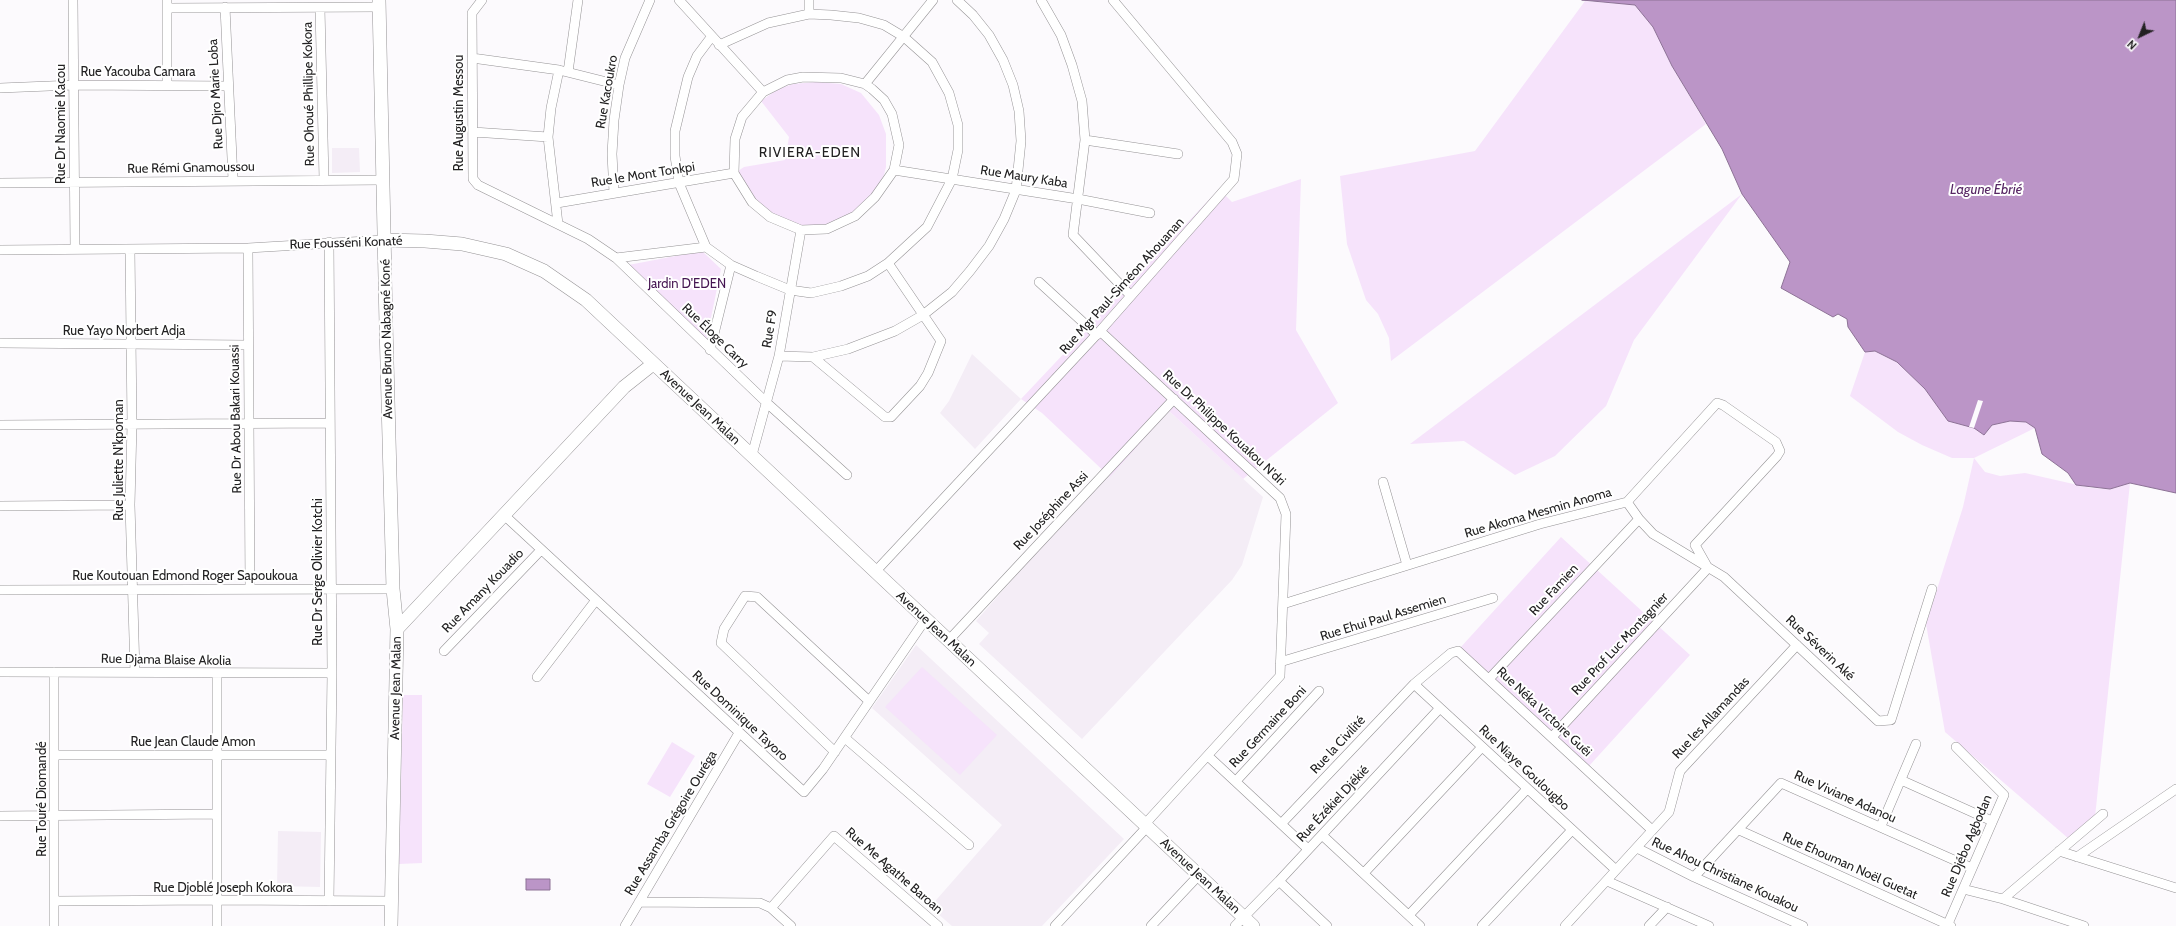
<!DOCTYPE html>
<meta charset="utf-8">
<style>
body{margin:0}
#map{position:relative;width:2176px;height:926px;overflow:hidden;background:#fcfafd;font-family:Cabin,sans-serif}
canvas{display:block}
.north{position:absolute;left:2120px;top:16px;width:40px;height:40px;-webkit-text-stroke:3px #fff;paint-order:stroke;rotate:223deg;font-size:11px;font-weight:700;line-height:16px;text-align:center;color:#222122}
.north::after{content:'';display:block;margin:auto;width:14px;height:18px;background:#222122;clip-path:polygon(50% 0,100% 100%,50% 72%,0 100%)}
</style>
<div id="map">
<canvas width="2176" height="926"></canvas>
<div class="north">N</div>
</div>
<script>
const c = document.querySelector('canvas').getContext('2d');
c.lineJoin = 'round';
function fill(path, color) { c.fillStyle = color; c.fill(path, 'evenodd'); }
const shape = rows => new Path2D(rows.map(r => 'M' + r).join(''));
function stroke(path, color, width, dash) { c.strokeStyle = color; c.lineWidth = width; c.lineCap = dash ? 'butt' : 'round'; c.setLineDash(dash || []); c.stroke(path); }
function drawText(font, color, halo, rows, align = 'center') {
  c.font = font + ' Cabin,sans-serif'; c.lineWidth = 4; c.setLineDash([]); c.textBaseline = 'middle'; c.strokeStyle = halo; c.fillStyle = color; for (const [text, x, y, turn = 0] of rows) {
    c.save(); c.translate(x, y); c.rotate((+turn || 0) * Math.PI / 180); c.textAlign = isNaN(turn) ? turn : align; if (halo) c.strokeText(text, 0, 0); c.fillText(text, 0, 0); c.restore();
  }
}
const built = shape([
 [332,148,359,148,360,172,332,173],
 [972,354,1021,399,975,449,940,413,949,401],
 [1169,411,1263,497,1242,565,1232,580,1082,739,979,644,989,633,976,621,1033,556],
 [916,645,1124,839,1042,926,952,926,930,907,1002,825,872,708],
 [278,831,321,832,320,887,277,886]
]);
const green = shape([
 [1585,1,1635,5,1653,27,1672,66,1706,124,1391,361,1389,338,1378,314,1366,300,1347,244,1340,176,1475,151],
 [816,82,841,84,861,93,879,115,886,134,886,167,884,175,872,195,853,213,826,226,805,227,772,214,754,200,738,171,744,167,785,160,789,137,761,101,778,89,793,84],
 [1301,179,1296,330,1338,403,1243,479,1169,411,1110,477,1042,413,1021,399,1219,189,1232,202],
 [1742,194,1634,340,1606,406,1555,456,1515,475,1464,441,1410,444],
 [702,251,721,269,706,342,623,266],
 [1875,351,1897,362,1925,389,1948,421,1974,428,1984,435,1992,425,2010,421,2026,422,2035,428,1974,458,1985,472,2000,476,2025,473,2091,488,2110,489,2130,483,2095,817,2069,839,1945,732,1926,624,1963,507,1974,458,1952,458,1922,445,1898,432,1850,396,1865,352],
 [1561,537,1690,655,1589,766,1460,648],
 [922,667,997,735,960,775,885,707],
 [403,695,422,695,422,863,399,864],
 [672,742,695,756,670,797,647,784]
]);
const water = shape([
 [1582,0,2176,0,2176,493,2130,483,2110,489,2076,485,2068,473,2042,454,2035,428,2026,422,2010,421,1992,425,1984,435,1974,428,1948,421,1925,389,1897,362,1875,351,1865,352,1848,327,1847,319,1838,314,1833,317,1781,288,1790,262,1742,194,1722,149,1672,66,1653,27,1635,5,1582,0],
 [526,879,550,879,550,890,526,890,526,879]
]);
const pier = shape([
 [1978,400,1983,401,1974,428,1969,427]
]);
const street = shape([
 [73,0,75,249],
 [167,0,167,85],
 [482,0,472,13,473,179,478,185,588,239,616,258,767,403,847,475],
 [679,0,763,92],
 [1041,0,1061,35,1072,65,1082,101,1085,140,1073,235,1131,296],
 [225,7,233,180],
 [168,8,380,7],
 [320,8,324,180],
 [809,14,809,0],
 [712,36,697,56,688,77,675,131,675,156,679,183,706,247,731,265,756,276,790,290,811,293,841,286,868,276,888,263,927,227,952,179,958,150,958,125,949,93,932,62,904,37,884,25,859,18,831,15,809,14,768,23,719,45],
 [472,58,559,70,619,85],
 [568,72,578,0],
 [803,77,841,78,865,84,872,89,884,100,892,114,899,145,894,170,875,197,855,216,827,229,801,230,770,217,752,202,734,173,735,139,742,117,763,92,787,80,803,77],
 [865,84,933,0],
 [0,88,74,85,228,86],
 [473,132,548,137],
 [1085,140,1178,154],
 [894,170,1078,199,1150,213],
 [0,183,383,180],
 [614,193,612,154,614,120,619,85,625,58,650,0],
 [557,203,734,173],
 [558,224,548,137,551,108,559,70],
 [329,242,332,673,329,901],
 [248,248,250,589],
 [130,249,132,424,130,505,135,672],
 [0,250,248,248,384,240],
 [616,258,706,247],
 [1039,282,1097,335],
 [1100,331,1280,498,1286,514,1280,676,1145,824],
 [0,343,248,345],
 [710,350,731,265],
 [779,356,813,357,848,349,895,331,923,315,952,292,970,271,989,246,1004,219,1016,190,1021,141,1019,111,1013,85,1003,60,989,35,973,15,957,0],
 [813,357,885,417,891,417,920,386,928,373,941,341,888,263],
 [0,425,330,423],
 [752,455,779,356,801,230],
 [1383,482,1407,565],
 [1627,502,1639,519,1653,534,1724,577,1878,721,1891,720,1932,589],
 [0,506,130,505],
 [504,515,804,792,823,769,925,620],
 [875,572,1100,331,1234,179,1237,154,1232,142,1113,0],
 [0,590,393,589],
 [1283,604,1540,524,1627,502,1717,403,1723,405,1776,442,1780,451,1777,456,1695,545,1708,568,1552,737],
 [948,641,1174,399],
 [444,651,541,550],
 [1280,662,1493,598],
 [0,672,332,673],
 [54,672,54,926],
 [217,674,217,926],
 [537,677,596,600],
 [1489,679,1639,519],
 [1414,684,1616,870],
 [845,738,969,845],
 [835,752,721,643,724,629,745,596,757,597,869,701],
 [55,755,331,755],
 [1208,756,1308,849],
 [1901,780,1992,821],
 [1236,781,1319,691],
 [0,816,217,814],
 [1281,824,1414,684,1451,653,1458,651,1652,830],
 [1881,826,1916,744],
 [1739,830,1951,926],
 [1322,835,1420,926],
 [1637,848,1694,877,1803,926],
 [2059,851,2176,888],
 [2077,857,2176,789],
 [1364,873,1482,747],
 [1694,877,1781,783,1972,868],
 [1279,881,1327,926],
 [1607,881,1709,926],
 [1963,889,2003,899,2084,926],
 [2003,899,2103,814],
 [55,901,218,900,392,901],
 [639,902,760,903,771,908,791,926],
 [771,908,834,836,938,926],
 [1409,915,1527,789],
 [625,926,739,733],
 [1055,926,1147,827],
 [1151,926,1199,875],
 [1235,926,1279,881,1440,708],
 [1482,926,1572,830],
 [1565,926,1669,812,1680,771,1797,645],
 [1649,926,1667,907],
 [1947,926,2004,795,1956,747]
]);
const secondary = shape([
 [379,0,386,325,393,589,397,629,391,926],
 [384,240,425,241,462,244,506,254,544,271,586,300,1253,926],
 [397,629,624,387,653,364]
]);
const streetNames = [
 ["Rue Yacouba Camara",138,72],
 ["Rue Kacoukro",607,92,-80],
 ["Rue Djro Marie Loba",216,94,-93],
 ["Rue Ohoué Phillipe Kokora",309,94,-91],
 ["Rue Augustin Messou",459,113,-90],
 ["Rue Dr Naomie Kacou",61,124,-90],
 ["Rue Rémi Gnamoussou",191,168,-1],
 ["Rue le Mont Tonkpi",643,175,-9],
 ["Rue Maury Kaba",1024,177,9],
 ["Rue Fousséni Konaté",346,243,-2],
 ["Rue Mgr Paul-Siméon Ahouanan",1122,286,-48],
 ["Rue F9",770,329,-80],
 ["Rue Yayo Norbert Adja",124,331],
 ["Rue Éloge Carry",715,336,44],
 ["Avenue Bruno Nabagné Koné",387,339,-91],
 ["Avenue Jean Malan",700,407,43],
 ["Rue Dr Abou Bakari Kouassi",236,419,-91],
 ["Rue Dr Philippe Kouakou N'dri",1224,428,43],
 ["Rue Juliette N'kpoman",119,460,-90],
 ["Rue Joséphine Assi",1051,511,-47],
 ["Rue Akoma Mesmin Anoma",1538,513,-16],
 ["Rue Dr Serge Olivier Kotchi",318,572,-90],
 ["Rue Koutouan Edmond Roger Sapoukoua",185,576],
 ["Rue Famien",1554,590,-47],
 ["Rue Amany Kouadio",483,591,-46],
 ["Rue Ehui Paul Assemien",1383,618,-17],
 ["Avenue Jean Malan",936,629,43],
 ["Rue Prof Luc Montagnier",1620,644,-47],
 ["Rue Séverin Aké",1820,648,43],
 ["Rue Djama Blaise Akolia",166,660,1],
 ["Avenue Jean Malan",396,688,-89],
 ["Rue Néka Victoire Guéi",1544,712,43],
 ["Rue Dominique Tayoro",740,716,43],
 ["Rue les Allamandas",1711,718,-47],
 ["Rue Germaine Boni",1268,727,-47],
 ["Rue Jean Claude Amon",193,742],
 ["Rue la Civilité",1338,745,-47],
 ["Rue Niaye Goulougbo",1524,768,43],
 ["Rue Viviane Adanou",1845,797,24],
 ["Rue Touré Diomandé",42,799,-90],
 ["Rue Ézékiel Djékié",1333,804,-47],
 ["Rue Assamba Grégoire Ouréga",671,823,-59],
 ["Rue Djébo Agbodan",1967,846,-67],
 ["Rue Ehouman Noël Guetat",1850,866,24],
 ["Rue Me Agathe Baroan",894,871,41],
 ["Rue Ahou Christiane Kouakou",1725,875,25],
 ["Avenue Jean Malan",1200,876,43],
 ["Rue Djoblé Joseph Kokora",223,888]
];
const parkNames = [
 ["Jardin D'EDEN",687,284]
];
const neighbourhoodNames = [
 ["RIVIERA-EDEN",810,153]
];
const waterNames = [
 ["Lagune Ébrié",1986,190]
];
fill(built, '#f4edf6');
fill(green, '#f6e3fb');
fill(water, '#bb95c7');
stroke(water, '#8d7296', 1);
fill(pier, '#fcfafd');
stroke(street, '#959395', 10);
stroke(secondary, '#959395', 14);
stroke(street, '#fff', 9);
stroke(secondary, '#fff', 13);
drawText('13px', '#222122', '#fff', streetNames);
drawText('13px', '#441451', '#fff', parkNames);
c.letterSpacing = '1px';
drawText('14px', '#222122', '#fff', neighbourhoodNames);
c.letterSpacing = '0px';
drawText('italic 14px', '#562663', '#fff', waterNames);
</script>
